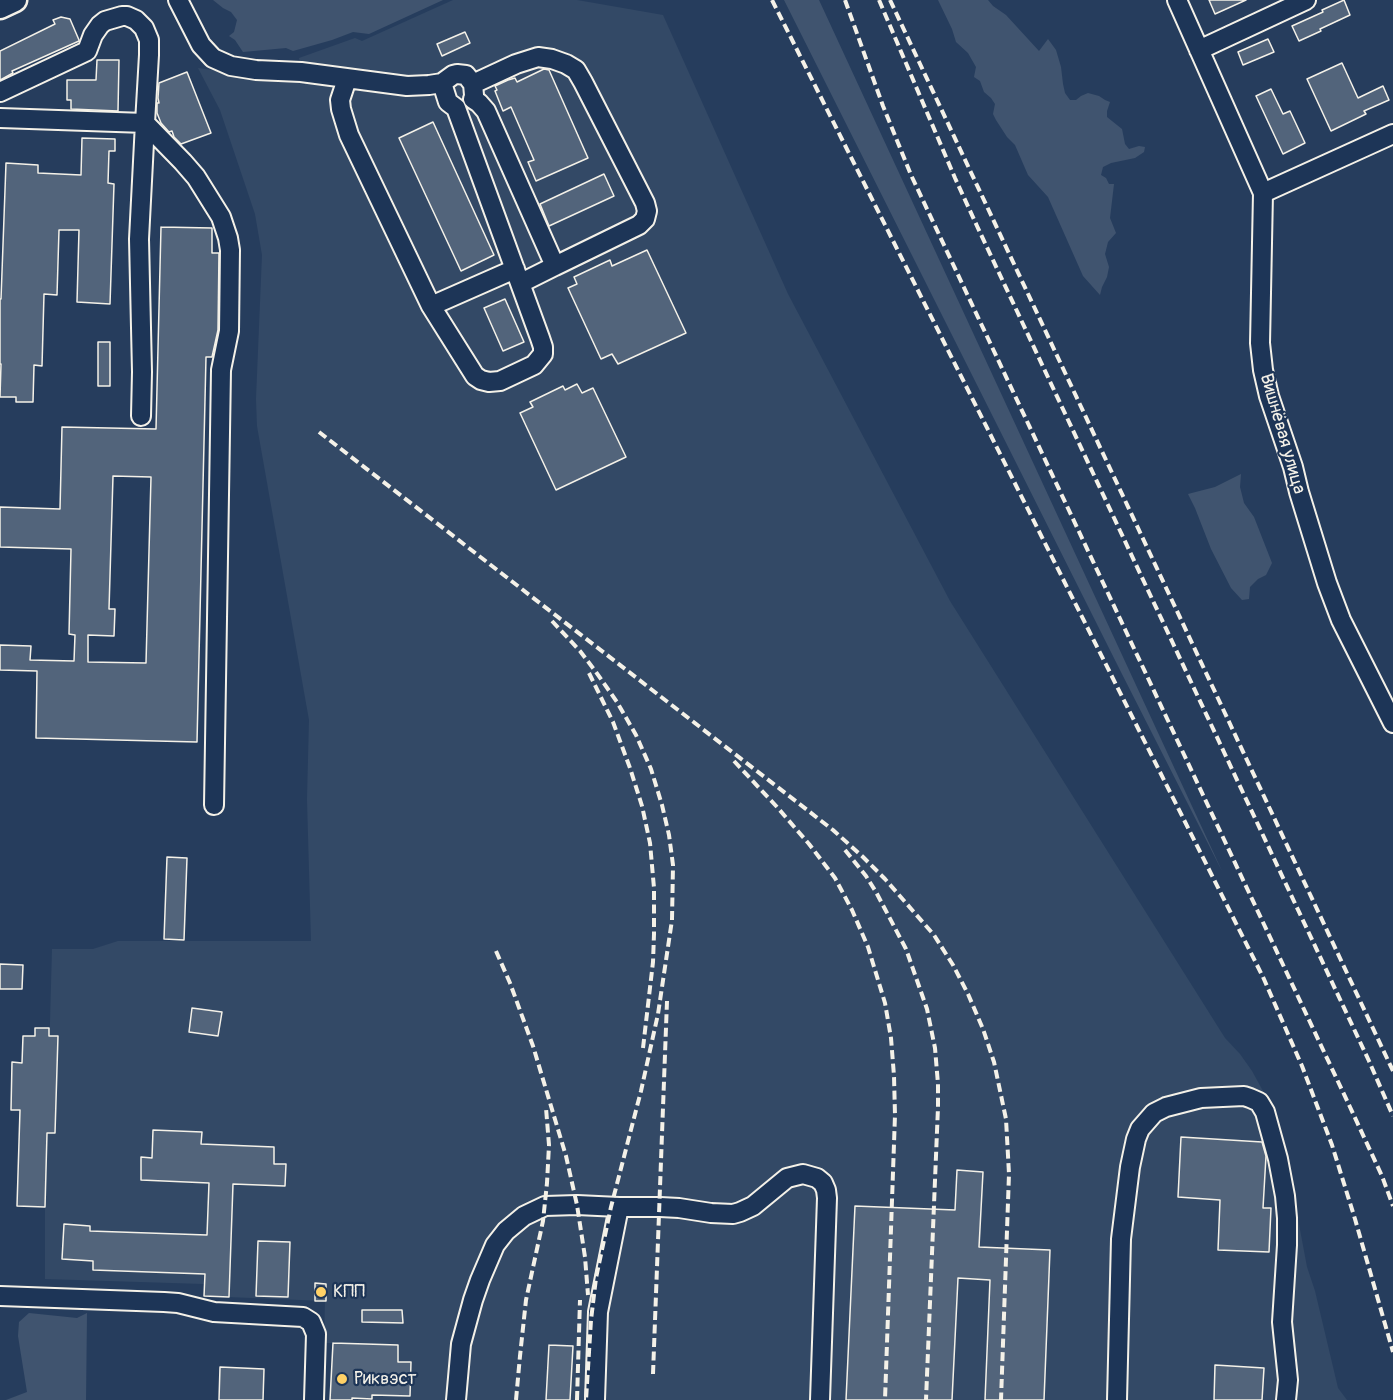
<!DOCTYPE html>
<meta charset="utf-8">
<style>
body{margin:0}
canvas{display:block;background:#263d5d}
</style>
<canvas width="1393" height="1400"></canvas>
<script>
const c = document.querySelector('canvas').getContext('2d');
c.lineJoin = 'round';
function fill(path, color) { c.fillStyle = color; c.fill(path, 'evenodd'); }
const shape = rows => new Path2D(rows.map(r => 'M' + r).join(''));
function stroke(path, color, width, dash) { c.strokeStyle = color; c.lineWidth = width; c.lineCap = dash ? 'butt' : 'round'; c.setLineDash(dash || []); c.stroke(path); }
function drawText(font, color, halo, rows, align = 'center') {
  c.font = font + ' Pangolin,sans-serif'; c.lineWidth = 4.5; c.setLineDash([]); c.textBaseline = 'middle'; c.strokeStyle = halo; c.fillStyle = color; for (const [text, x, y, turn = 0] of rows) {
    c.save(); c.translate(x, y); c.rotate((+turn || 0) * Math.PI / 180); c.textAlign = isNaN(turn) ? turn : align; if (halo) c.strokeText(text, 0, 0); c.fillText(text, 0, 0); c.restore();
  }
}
const built = shape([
 [453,0,577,0,663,15,788,294,950,601,1225,1038,1240,1054,1252,1071,1263,1091,1272,1109,1286,1155,1307,1267,1315,1291,1338,1388,1347,1400,330,1400,332,1343,324,1343,325,1301,204,1296,204,1284,45,1279,45,1207,52,949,93,949,118,941,311,941,307,799,309,720,257,426,256,399,262,255,255,214,220,110,198,68,291,81,305,85,299,58,355,38,362,41]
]);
const green = shape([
 [213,0,443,0,369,34,353,32,332,40,293,51,286,48,243,52,235,40,229,36,234,32,237,20,231,12,223,8],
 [784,0,819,0,1222,871,1123,676],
 [938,0,988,0,993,6,1006,15,1039,51,1048,39,1056,50,1061,67,1063,84,1065,93,1070,100,1076,100,1081,96,1088,93,1099,96,1105,100,1110,102,1107,111,1107,117,1122,129,1125,144,1129,149,1139,146,1145,147,1144,152,1135,158,1111,163,1103,167,1101,175,1106,178,1109,184,1114,184,1110,218,1116,233,1108,242,1105,254,1109,267,1107,277,1102,287,1100,295,1083,276,1048,197,1028,175,1015,145,1007,137,996,120,993,114,995,104,991,98,984,92,980,81,974,77,976,67,968,53,956,42,952,29],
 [1241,474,1240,487,1244,503,1254,517,1272,563,1266,575,1258,579,1250,587,1249,599,1242,600,1231,588,1211,549,1195,508,1188,494,1215,487],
 [29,1313,77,1318,87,1313,86,1400,6,1400,27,1392,18,1336,19,1322]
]);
const building = shape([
 [1209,0,1246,0,1215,14,1209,0],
 [1344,0,1350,15,1320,29,1321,31,1299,41,1292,26,1323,12,1322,10,1344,0],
 [61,17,70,19,79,40,79,41,12,71,13,73,0,80,0,51,55,24,53,20,61,17],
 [465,32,470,43,442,56,437,44,465,32],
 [1268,39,1274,52,1243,65,1238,52,1268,39],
 [97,60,119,60,118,111,71,109,71,100,67,100,67,80,96,80,97,60],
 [1342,63,1358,98,1383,86,1389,100,1364,111,1366,114,1331,131,1307,79,1342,63],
 [544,69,549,70,588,158,536,181,528,162,534,160,511,107,503,111,495,91,497,90,495,86,508,80,515,78,517,82,544,69],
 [187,72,211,133,181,144,174,137,172,131,169,132,161,123,157,113,157,103,159,103,158,98,159,83,187,72],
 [1271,89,1283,114,1290,111,1305,143,1283,154,1256,96,1271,89],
 [433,122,494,255,461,271,399,138,433,122],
 [82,138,115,139,115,151,109,151,108,183,114,184,110,304,77,302,79,230,59,230,57,295,44,294,42,366,34,365,33,402,16,402,16,397,0,397,1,364,0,364,0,299,1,299,6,163,38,165,38,173,81,175,82,138],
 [604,174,614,196,549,226,540,204,604,174],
 [161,227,212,228,212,253,219,253,218,330,212,357,206,357,197,742,36,738,37,671,0,670,0,645,31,646,30,660,74,661,75,635,69,634,71,549,0,547,0,507,60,509,62,427,156,429,161,227],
 [113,476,151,477,146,663,88,662,88,635,114,636,115,609,109,609,113,476],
 [647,250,686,333,618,364,612,354,601,359,568,288,577,284,574,277,610,260,612,266,647,250],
 [505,299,524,342,503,351,484,308,505,299],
 [98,342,110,342,110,386,98,386,98,342],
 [577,384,582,393,593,388,626,457,556,490,520,413,533,407,530,402,563,386,565,390,577,384],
 [167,857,187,858,184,940,164,939,167,857],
 [0,964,23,965,22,989,0,989,0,964],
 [192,1008,222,1012,218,1036,189,1032,192,1008],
 [35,1028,49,1028,49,1036,58,1036,55,1133,47,1133,45,1207,17,1206,20,1110,11,1110,12,1062,22,1063,23,1036,35,1036,35,1028],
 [153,1130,202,1132,201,1144,274,1147,274,1164,286,1164,285,1186,233,1184,229,1297,204,1296,205,1274,93,1270,93,1261,62,1259,64,1224,90,1226,90,1231,207,1235,209,1183,141,1180,141,1157,152,1158,153,1130],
 [1181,1137,1262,1142,1266,1156,1263,1208,1271,1208,1269,1252,1218,1250,1220,1200,1178,1197,1181,1137],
 [957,1170,983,1172,979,1247,1050,1250,1044,1400,985,1400,990,1280,958,1278,952,1400,846,1400,855,1206,955,1210,957,1170],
 [258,1241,290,1242,288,1297,256,1296,258,1241],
 [315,1283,326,1284,326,1301,315,1301,315,1283],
 [362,1310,402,1310,403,1323,362,1322,362,1310],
 [333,1343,398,1345,398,1362,411,1362,410,1396,372,1395,372,1399,352,1398,352,1400,330,1400,333,1343],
 [549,1345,573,1346,570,1400,546,1400,549,1345],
 [1215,1365,1264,1368,1262,1400,1214,1400,1215,1365],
 [220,1367,264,1369,263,1400,219,1400,220,1367]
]);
const minor = shape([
 [178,0,201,45,213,58,231,66,256,70,301,72,407,86,429,85,442,83,448,102,456,108,540,338,543,347,543,354,534,365,500,381,489,382,481,380,475,376,431,306,349,135,341,109,340,100,347,79],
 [1177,0,1263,193,1260,343,1263,370,1269,396,1293,467,1299,492,1327,583,1341,620,1393,723],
 [1199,50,1306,0],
 [442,83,453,75,457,74,466,75,473,84,474,95],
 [473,84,516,64,538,57,552,59,566,64,576,70,583,82,645,203,647,211,645,219,639,225,555,266],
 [0,92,87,51,93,35,100,25,105,21,122,16,127,16,136,20,144,28,149,40,149,55,145,123,183,162,196,177,221,217,228,238,230,250,229,331,221,370,214,805],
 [473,99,479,103,486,111,555,266,521,283],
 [0,118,145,123,139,239,142,372,141,416],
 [1263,193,1393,134],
 [431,306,515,269],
 [0,1296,164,1302,178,1303,214,1312,303,1317,311,1322,316,1334,314,1400],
 [456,1400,461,1344,473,1300,480,1280,495,1245,506,1231,524,1216,545,1206,577,1205,619,1207,660,1207,679,1208,711,1213,733,1214,740,1212,753,1206,787,1178,803,1174,817,1178,823,1183,826,1190,827,1198,820,1400],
 [595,1400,598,1312,619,1207],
 [1117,1400,1121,1239,1130,1167,1136,1139,1140,1129,1154,1113,1166,1107,1201,1098,1244,1096,1250,1098,1259,1102,1265,1112,1278,1159,1285,1196,1287,1218,1287,1245,1282,1322,1288,1380,1286,1400]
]);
const major = shape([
 [0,7,15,0]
]);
const rail = shape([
 [772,0,1263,977,1302,1066,1332,1145,1355,1219,1393,1352],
 [845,0,883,106,911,175,1350,1107,1382,1176,1393,1206],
 [879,0,955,178,977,226,1369,1061,1393,1116],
 [890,0,1393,1071],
 [319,432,833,830,862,856,885,879,934,935,953,965,968,994,983,1029,994,1062,1006,1119,1009,1174,1001,1400],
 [552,621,580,651,596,672,617,702,636,735,651,769,662,805,669,835,673,865,672,920,658,1014,641,1091,611,1207,596,1278,591,1320,586,1400],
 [589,673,613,722,630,768,642,806,650,843,654,888,654,934,653,962,643,1048],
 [734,761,777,807,809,844,835,878,852,910,868,947,885,1003,891,1038,894,1076,895,1115,885,1400],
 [845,850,866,876,876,892,906,949,927,1009,935,1048,938,1084,938,1107,926,1400],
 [496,951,510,983,533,1046,566,1156,577,1205,585,1257,588,1295],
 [653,1374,667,1001],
 [516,1400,520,1356,526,1300,543,1221,547,1183,549,1145,546,1108],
 [577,1400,580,1300]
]);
const markers = [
 [321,1292,6,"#ffd166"],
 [342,1379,6,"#ffd166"]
];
const streetNames = [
 ["Вишнёвая улица",1282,434,74]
];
const poiNames = [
 ["КПП",333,1292],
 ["Риквэст",354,1379]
];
fill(built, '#334966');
fill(green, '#40546f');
fill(building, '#52647b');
stroke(building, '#f4f1e8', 1.5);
stroke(minor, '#f4f1e8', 22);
stroke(major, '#f4f1e8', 27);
stroke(minor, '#1d3557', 18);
stroke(major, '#1d3557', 22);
stroke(rail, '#f4f1e8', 4, [9, 4.5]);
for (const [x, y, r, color] of markers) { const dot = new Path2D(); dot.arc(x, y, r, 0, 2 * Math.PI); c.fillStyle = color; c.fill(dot); stroke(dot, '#1d3557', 2); }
drawText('18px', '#f4f1e8', '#1d3557', streetNames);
drawText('18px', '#f4f1e8', '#1d3557', poiNames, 'left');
</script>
